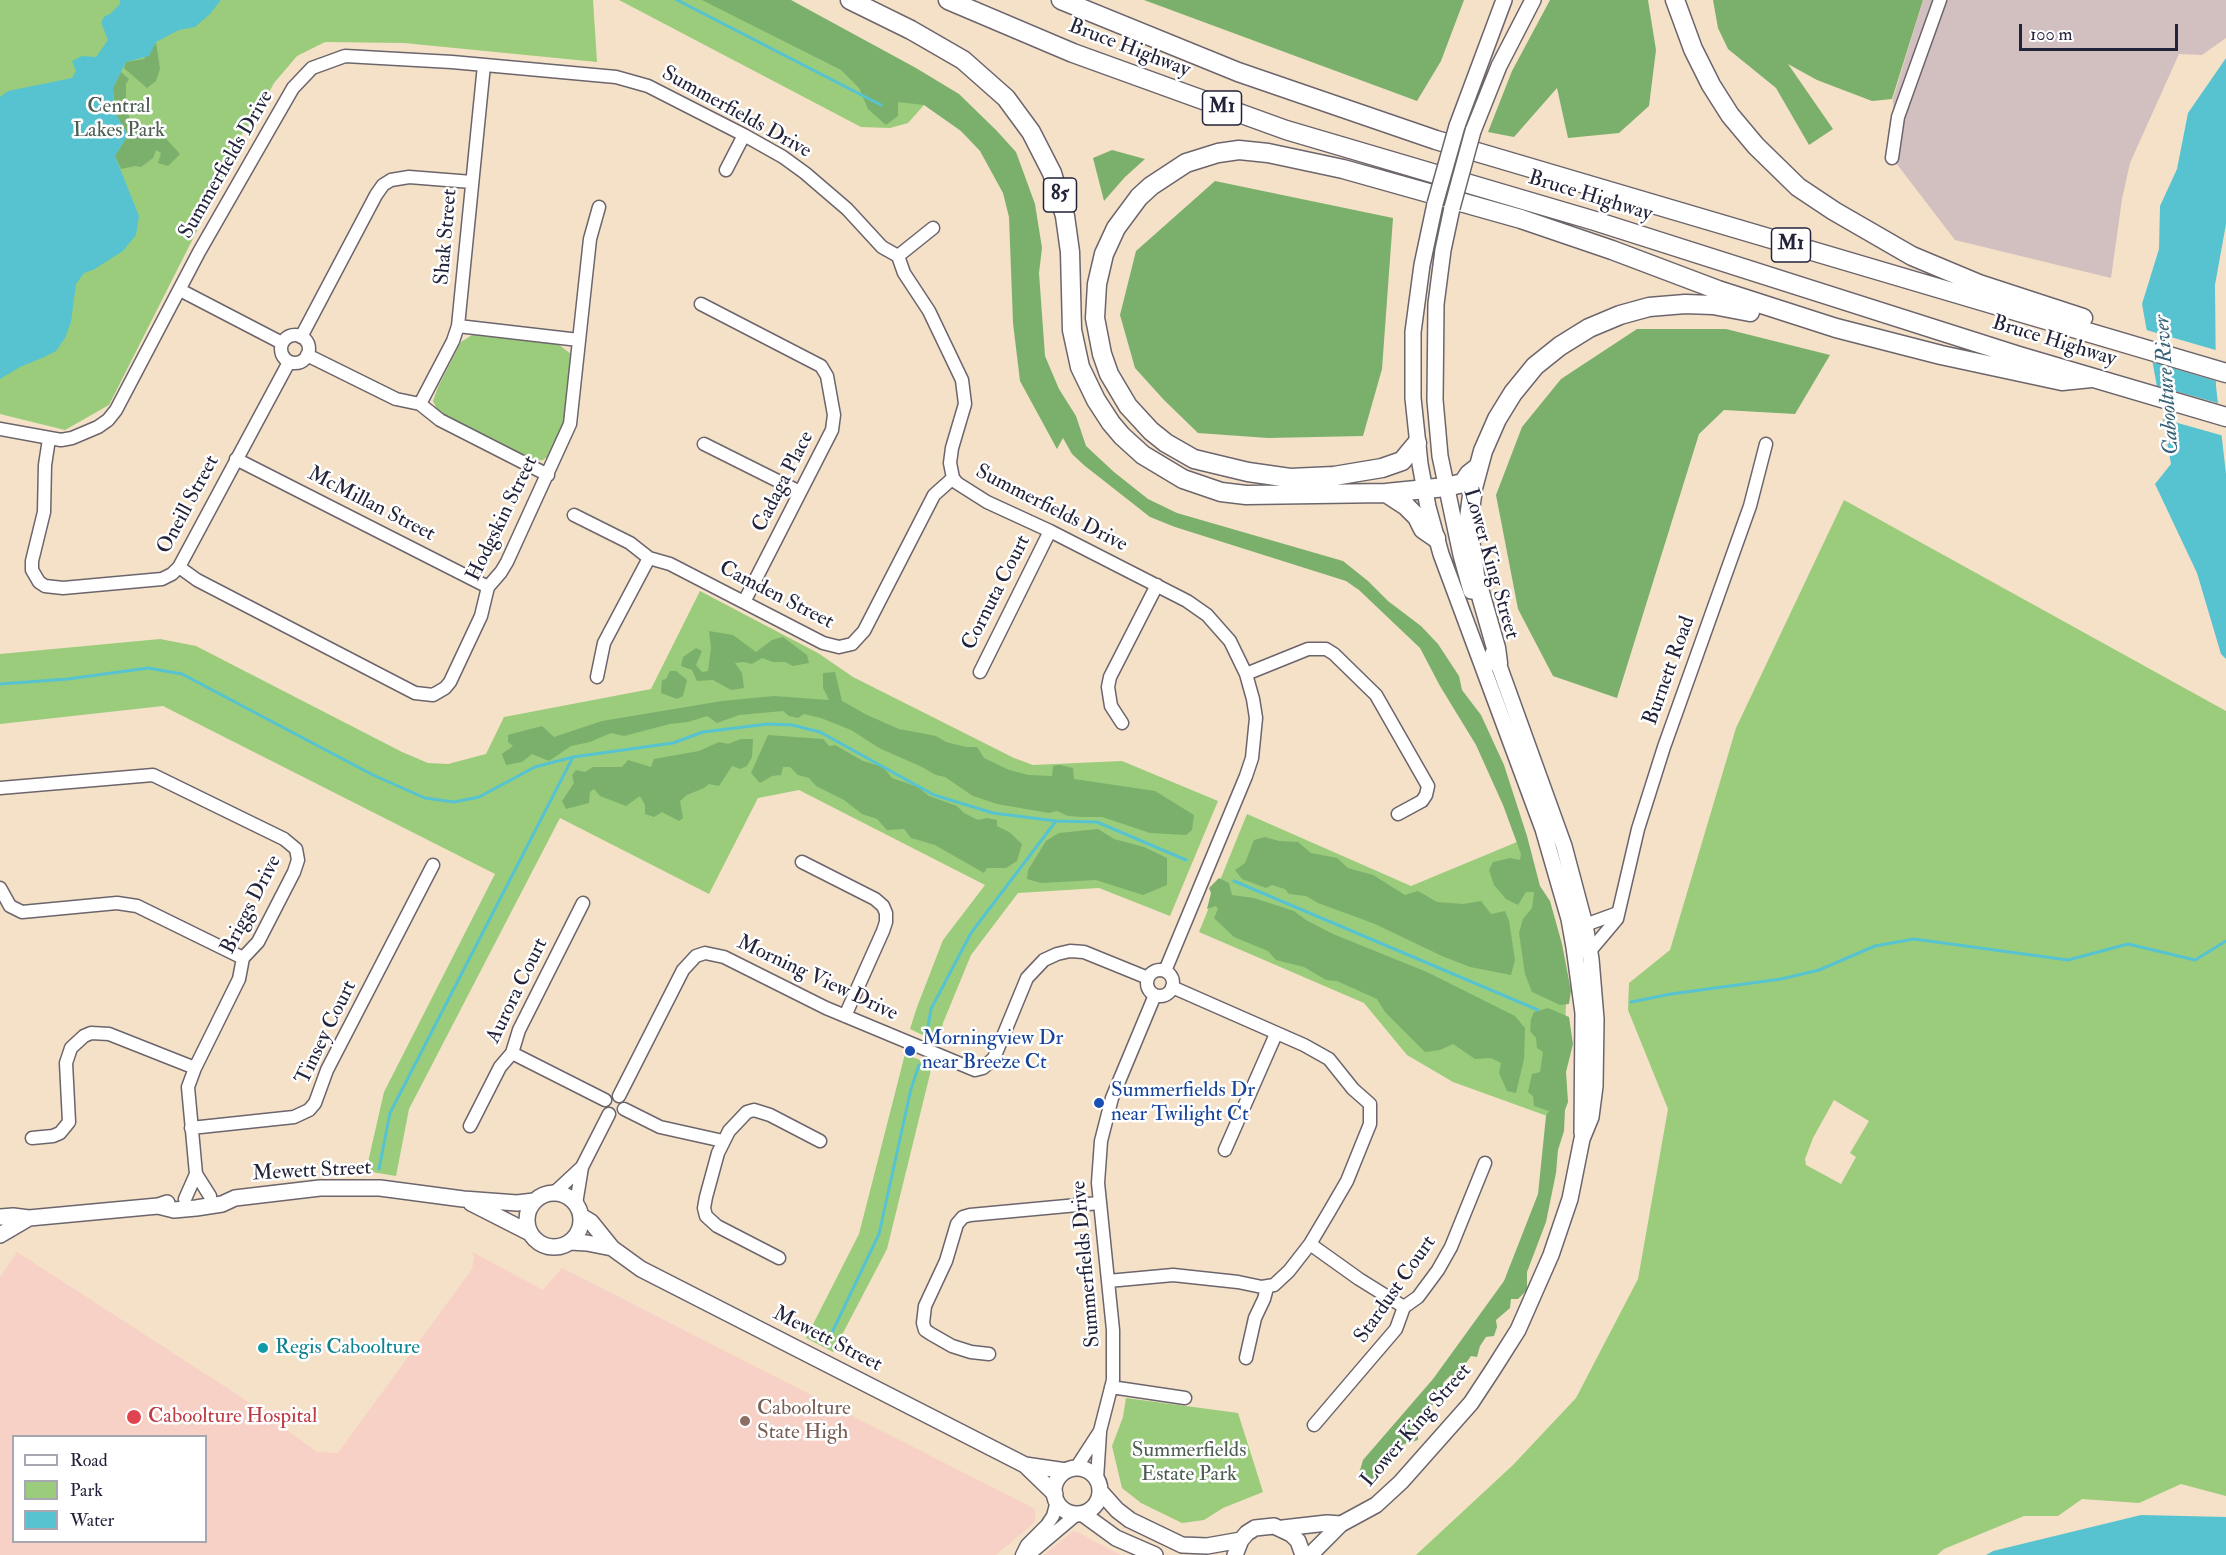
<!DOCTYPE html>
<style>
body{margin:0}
#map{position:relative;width:2226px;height:1555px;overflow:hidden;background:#f4e1c7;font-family:"IM FELL Double Pica",serif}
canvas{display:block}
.legend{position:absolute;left:12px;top:1435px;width:195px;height:108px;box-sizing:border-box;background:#fff;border:2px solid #a7a7b1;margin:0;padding:8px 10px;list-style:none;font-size:18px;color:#22223b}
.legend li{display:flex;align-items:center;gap:12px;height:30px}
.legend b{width:30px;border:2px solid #a7a7b1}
.scale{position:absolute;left:2019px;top:24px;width:159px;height:27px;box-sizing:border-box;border:3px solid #22223b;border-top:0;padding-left:8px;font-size:18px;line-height:21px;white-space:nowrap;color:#22223b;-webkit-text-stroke:4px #fff;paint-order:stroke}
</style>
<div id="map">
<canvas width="2226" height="1555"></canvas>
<ul class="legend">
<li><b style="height:8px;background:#fff"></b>Road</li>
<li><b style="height:16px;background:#9acc7c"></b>Park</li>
<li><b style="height:16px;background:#57c3d0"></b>Water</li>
</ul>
<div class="scale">100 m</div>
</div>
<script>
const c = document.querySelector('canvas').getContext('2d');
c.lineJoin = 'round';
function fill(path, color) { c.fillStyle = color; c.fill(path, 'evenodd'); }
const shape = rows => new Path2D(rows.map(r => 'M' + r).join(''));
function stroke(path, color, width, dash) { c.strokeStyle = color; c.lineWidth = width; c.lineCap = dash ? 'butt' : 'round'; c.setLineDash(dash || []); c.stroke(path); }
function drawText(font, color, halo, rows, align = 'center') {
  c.font = font + ' "IM FELL Double Pica",serif'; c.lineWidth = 5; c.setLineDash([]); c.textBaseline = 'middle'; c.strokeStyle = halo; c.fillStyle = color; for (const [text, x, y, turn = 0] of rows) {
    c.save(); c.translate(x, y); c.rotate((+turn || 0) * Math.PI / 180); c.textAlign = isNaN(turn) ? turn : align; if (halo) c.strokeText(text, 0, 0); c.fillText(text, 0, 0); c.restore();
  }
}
const built = shape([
 [17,1252,241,1397,317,1452,338,1453,472,1269,474,1257,472,1252,543,1290,562,1268,1035,1509,1035,1522,996,1555,0,1555,0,1277],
 [14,1436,206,1436,206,1542,14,1542],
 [1072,1532,1077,1532,1121,1555,1044,1555]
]);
const industrial = shape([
 [1923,0,2226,0,2226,38,2202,55,2179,54,2130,163,2122,199,2111,278,1955,240,1896,163,1893,99]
]);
const green = shape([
 [0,0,593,0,597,62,404,43,325,42,297,56,274,83,257,115,238,139,225,175,109,405,65,430,0,414],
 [619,0,724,0,924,105,908,123,890,128,861,127],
 [472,335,558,344,571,354,566,423,551,454,543,460,534,461,438,412,433,401,438,387,461,342],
 [1844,500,2226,711,2226,1496,2181,1484,2139,1503,2082,1499,2058,1516,2024,1516,1944,1549,1937,1555,1416,1555,1513,1465,1576,1398,1638,1279,1668,1109,1628,1010,1629,983,1670,950,1736,728],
 [1834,1100,1869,1121,1850,1153,1856,1157,1841,1184,1806,1165,1805,1159,1813,1138],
 [700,591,818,653,853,677,1014,758,1033,765,1122,761,1218,801,1170,916,1099,888,1018,893,971,955,943,1023,939,1043,910,1029,917,1007,943,940,985,885,799,790,758,798,709,894,560,818,409,1109,396,1176,366,1171,384,1092,495,874,163,706,0,724,0,654,160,639,196,646,402,752,428,763,448,764,486,754,504,717,651,689],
 [1247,814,1411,886,1517,842,1553,915,1566,1004,1561,1121,1453,1082,1407,1055,1364,1003,1199,932],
 [905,1054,932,1065,930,1074,887,1249,833,1352,806,1338,859,1234],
 [1126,1398,1238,1413,1263,1492,1223,1508,1204,1520,1182,1523,1141,1503,1122,1488,1112,1446,1123,1417]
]);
const forest = shape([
 [702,0,791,0,916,68,959,94,996,130,1016,152,1035,204,1042,248,1039,273,1045,356,1059,389,1076,416,1086,446,1114,472,1148,499,1177,513,1343,561,1368,581,1388,601,1421,626,1438,644,1459,676,1462,690,1481,715,1504,765,1527,836,1540,886,1550,901,1562,944,1571,991,1569,1004,1560,1005,1532,992,1525,974,1519,933,1523,919,1532,908,1534,892,1526,892,1518,905,1506,899,1494,885,1489,870,1493,862,1510,858,1520,860,1521,854,1503,805,1476,745,1440,686,1420,648,1359,590,1346,581,1175,527,1150,517,1085,466,1072,454,1063,438,1057,449,1020,381,1013,323,1009,217,1003,193,980,151,961,131,924,105,898,102,898,116,886,125,868,109,859,88,841,70],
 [1144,0,1464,0,1441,61,1417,101],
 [1550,0,1648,0,1656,50,1649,106,1619,133,1568,138,1557,88,1514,137,1488,132,1512,71],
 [1713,0,1923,0,1892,99,1872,101,1817,80,1788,64,1833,129,1809,145,1776,88,1728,49,1718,28],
 [156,42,160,69,156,81,147,88,124,68,126,62,144,59],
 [121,72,129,79,126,84,126,104,130,121,141,129,149,125,160,132,180,154,168,166,158,163,161,153,156,150,153,158,141,167,135,166,121,169,115,156,128,135,115,113,113,88],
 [1112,150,1145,159,1125,177,1104,201,1093,158],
 [1215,181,1393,218,1382,369,1363,436,1268,438,1198,433,1164,400,1135,368,1120,315,1136,251],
 [1637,329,1726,329,1830,355,1795,414,1724,410,1699,434,1617,698,1553,676,1518,609,1496,495,1522,427,1561,379],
 [709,631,733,635,756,652,772,640,783,637,807,655,809,663,793,666,785,662,773,662,762,658,752,664,744,662,735,663,742,673,744,688,731,690,713,680,697,681,692,670,681,666,683,657,696,648,702,651,696,665,702,672,708,671,711,648],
 [670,671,676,671,687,680,683,696,677,699,661,693,662,680,666,679],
 [835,672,842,701,867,715,899,729,936,736,946,742,966,747,977,747,984,758,1009,770,1029,775,1052,776,1053,766,1060,765,1073,768,1074,779,1155,791,1194,815,1192,830,1186,835,1150,833,1102,817,1081,817,1068,816,1057,811,1049,813,997,804,973,796,945,777,936,775,920,766,881,749,851,730,821,718,804,714,798,718,789,716,783,711,739,715,717,723,707,716,688,722,670,724,624,736,611,733,590,742,571,746,549,761,532,754,522,762,506,765,502,754,513,746,508,742,508,735,542,726,554,737,602,721,722,701,774,696,829,700,823,688,823,673],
 [768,735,823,739,829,746,835,745,863,761,883,767,892,778,918,787,929,796,957,806,964,813,978,820,987,818,997,820,997,826,1009,832,1022,844,1017,861,1006,868,987,868,984,873,935,845,911,838,904,829,887,830,877,819,862,814,844,800,816,786,809,778,798,775,790,767,783,767,781,775,772,776,760,783,751,773],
 [741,739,753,739,752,757,747,766,740,769,732,766,719,786,709,784,704,788,687,795,680,801,683,818,679,821,662,812,654,817,645,814,645,805,640,796,626,806,600,796,594,789,590,792,589,803,566,809,562,801,574,783,572,775,576,770,585,772,593,767,622,767,628,760,651,767,654,759,699,751,719,742,728,744],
 [1098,829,1114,839,1144,847,1167,858,1167,885,1143,895,1096,880,1041,883,1027,879,1028,870,1046,841,1059,833],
 [1265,837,1279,841,1298,842,1311,853,1337,858,1348,868,1373,875,1405,895,1418,891,1437,902,1463,904,1481,901,1491,914,1505,911,1509,921,1515,960,1511,975,1470,967,1442,956,1375,924,1318,903,1306,896,1289,894,1285,889,1272,885,1266,888,1242,879,1235,870,1245,863,1254,840],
 [1219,878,1229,883,1232,895,1254,898,1294,911,1306,920,1333,934,1427,972,1515,1016,1525,1028,1524,1059,1516,1093,1507,1091,1499,1073,1501,1063,1491,1058,1475,1059,1453,1044,1440,1050,1425,1052,1385,1012,1377,999,1337,981,1326,980,1304,967,1276,960,1268,951,1234,937,1214,918,1218,909,1216,906,1207,909,1211,893,1209,888],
 [1548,1008,1569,1017,1573,1044,1566,1072,1568,1102,1565,1110,1564,1131,1558,1150,1556,1173,1546,1222,1527,1272,1527,1290,1518,1299,1511,1299,1510,1308,1496,1320,1497,1327,1494,1336,1486,1337,1480,1346,1477,1357,1471,1356,1456,1377,1451,1375,1443,1383,1444,1390,1418,1424,1418,1440,1398,1446,1391,1454,1389,1465,1368,1484,1358,1477,1363,1460,1433,1379,1504,1281,1538,1194,1546,1116,1549,1111,1534,1106,1533,1096,1528,1092,1532,1074,1540,1072,1543,1052,1537,1048,1536,1038,1530,1031,1531,1019,1534,1012]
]);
const water = shape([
 [120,0,221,0,210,14,195,27,179,30,156,42,149,56,126,62,113,88,115,113,128,135,115,156,139,216,136,235,123,251,93,270,84,273,76,284,71,322,65,338,56,351,42,358,20,367,0,379,0,97,8,91,72,78,76,71,72,61,82,56,96,57,108,40,101,22,105,16,110,14,120,4],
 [2226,58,2226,224,2215,285,2216,386,2226,474,2226,659,2221,654,2197,573,2155,484,2171,464,2142,304,2159,249,2160,206,2177,169,2188,113],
 [2141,1515,2226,1517,2226,1555,1986,1555,1993,1551]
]);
const pier = shape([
 [2143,329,2219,351,2219,382,2149,361],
 [2154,385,2221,404,2224,436,2160,418]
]);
const stream = shape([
 [677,0,881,105],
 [0,684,68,679,148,668,182,674,373,775,425,798,454,802,479,797,535,767,573,757,673,743,703,732,768,724,792,725,820,732,934,795,993,813,1056,821,1097,822,1186,860],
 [1234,881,1538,1010],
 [1631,1002,1671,994,1781,979,1819,970,1875,946,1914,939,2068,960,2128,944,2195,960,2226,941],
 [927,1032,931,1009,971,933,1056,821],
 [379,1169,390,1113,573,757],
 [828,1341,879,1234,911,1089,919,1065]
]);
const minor = shape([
 [1892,158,1898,117,1940,0],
 [726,170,744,135],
 [898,256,933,228],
 [180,290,282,343],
 [701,304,821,366,827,376,834,415,832,430,744,602],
 [458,326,579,340],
 '281 349a14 14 0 1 1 28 0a14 14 0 1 1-28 0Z',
 [301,337,376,195,383,185,391,180,409,177,472,182],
 [307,355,396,399,420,404,440,420,548,475],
 [420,404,453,341,458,326,484,65],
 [0,429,61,440,72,438,98,427,108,420,116,410,199,252,270,128,293,88,312,68,345,56,452,62,616,77,648,86,744,135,783,157,805,173,847,209,882,247,898,256,904,273,929,311,962,380,965,404,952,448,950,463,953,478,957,483,987,502,1050,531,1187,601,1207,615,1230,641,1246,674,1253,699,1256,718,1252,758,1246,776,1165,971],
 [49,439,45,465,44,512,32,561,32,570,39,582,45,586,63,588,162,579,172,574,179,567,289,362],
 [704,444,800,492],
 [236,459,488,587],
 [574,515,630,543,649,558,670,564,823,643,839,647,852,644,864,631,934,495,953,478],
 [179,567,197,580,415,693,433,695,445,688,450,682,481,616,488,587,501,572,507,562,570,424,590,239,599,207],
 [980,672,1050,531],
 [1246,674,1308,649,1326,649,1334,654,1376,695,1428,786,1426,795,1422,801,1398,814],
 [597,677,604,643,649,558],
 [1122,723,1111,706,1108,687,1110,677,1157,585],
 [0,788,153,775,284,839,296,849,298,860,294,872,258,942,243,958,239,979,195,1068,188,1087,196,1174,210,1196],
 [802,862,875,899,883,906,886,913,886,922,883,931,845,1016],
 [0,888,10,906,22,912,117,903,137,906,243,958],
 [1581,933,1585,925,1618,913],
 [1590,951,1617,919,1638,829,1664,747,1750,506,1766,444],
 '1147 983a13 13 0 1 1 26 0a13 13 0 1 1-26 0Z',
 [512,1053,605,1100],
 [619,1096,683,970,696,956,705,953,724,957,826,1008,975,1070,983,1068,994,1058,1027,978,1044,960,1057,954,1070,951,1084,952,1148,978],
 [624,1109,660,1127,723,1141],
 [470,1126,500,1067,512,1053,519,1030,583,903],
 [191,1128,294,1117,309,1110,315,1103,327,1070,433,865],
 [32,1138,53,1136,60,1133,69,1122,66,1063,71,1048,84,1036,91,1033,109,1034,195,1068],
 [1225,1150,1276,1034],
 [554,1193,582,1167,609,1114],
 [185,1199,196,1174],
 [576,1204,582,1167],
 [1310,1244,1359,1279,1404,1307],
 [779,1258,717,1226,706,1216,704,1208,706,1197,718,1153,729,1131,747,1112,754,1110,770,1115,820,1141],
 [1108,1281,1173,1275,1238,1282,1262,1287,1274,1285,1289,1271,1310,1244,1329,1212,1347,1181,1370,1124,1370,1104,1353,1089,1329,1059,1304,1045,1172,987],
 [989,1354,971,1352,952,1346,931,1334,925,1330,923,1323,925,1306,946,1261,957,1224,963,1217,970,1215,1099,1203],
 [1246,1358,1255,1318,1264,1299,1267,1288],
 [1111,1387,1185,1398],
 [1314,1425,1396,1329,1404,1307,1418,1297,1438,1270,1451,1247,1485,1163],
 [1076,1468,1100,1431,1113,1380,1113,1330,1098,1183,1101,1141,1112,1098,1155,995],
 [1097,1479,1100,1432],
 [1023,1554,1032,1552,1077,1514],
 [1022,1555,1027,1545,1047,1525,1053,1516,1057,1501]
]);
const major = shape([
 [1457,126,1504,0],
 [1473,131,1499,66,1533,0],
 [1435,204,1422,265,1413,332,1413,398,1420,464,1428,507,1441,554,1543,829,1569,919,1574,947,1583,1013,1582,1133],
 [1452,208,1443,250,1436,304,1435,400,1440,456,1461,555,1471,591],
 '527 1220a27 27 0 1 1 54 0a27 27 0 1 1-54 0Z',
 [471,1203,530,1233],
 [158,1206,174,1210,196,1208,222,1204,235,1198,320,1188,380,1188,463,1199,517,1203,534,1201],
 [581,1216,591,1222,612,1248,641,1269,1025,1465,1055,1494],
 [0,1217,13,1216,29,1218,158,1206,167,1203],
 [0,1235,29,1218],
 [570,1242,587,1243,612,1248],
 [1025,1465,1066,1471],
 '1054 1491a23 23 0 1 1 46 0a23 23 0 1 1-46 0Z',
 [1100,1491,1117,1510,1130,1520,1182,1545,1207,1546,1241,1540],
 [1083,1514,1116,1538,1155,1555],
 [1283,1528,1327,1523,1341,1524],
 [1235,1555,1241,1540,1247,1533,1255,1528,1274,1526,1291,1534,1298,1541,1303,1555],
 [1310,1555,1341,1524,1376,1505,1401,1482,1471,1403,1494,1368,1518,1330,1551,1255,1570,1199,1582,1139,1591,1117,1595,1086,1596,1019,1591,959,1585,925,1564,846,1498,663,1493,653]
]);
const highway = shape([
 [850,0,911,30,963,60,1006,98,1031,132,1052,173,1065,216,1070,252,1072,330,1080,367,1096,400,1111,423,1122,436,1143,455,1183,479,1221,492,1246,495,1386,493,1446,487,1463,483,1469,474,1478,467],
 [948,0,1073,53,1286,130,1595,221,2019,356,2226,417],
 [1061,0,1238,72,1436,140,2226,373],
 [1675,0,1693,49,1711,85,1730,115,1756,146,1798,187,1834,211,1912,256,1979,284,2083,318],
 [1417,443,1402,461,1382,468,1334,476,1290,478,1248,472,1194,459,1166,443,1151,431,1128,406,1109,374,1102,354,1095,318,1097,284,1104,254,1116,228,1139,197,1151,186,1186,163,1218,153,1239,150,1268,153,1343,169,1521,219,1612,250,1718,290,1836,328,1941,355,2062,381,2091,378],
 [1386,493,1406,506,1417,517,1423,529,1436,538],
 [1498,663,1496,648,1475,575,1470,539,1469,518,1473,488,1483,451,1497,419,1513,393,1535,366,1560,346,1589,328,1620,315,1649,307,1685,304,1713,305,1750,312]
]);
const majorBridge = shape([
 [1435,204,1457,126],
 [1452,208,1473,131]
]);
const markers = [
 [910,1051,6,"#1a4fb4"],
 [1099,1103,6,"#1a4fb4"],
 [263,1348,6,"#0f9aa8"],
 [134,1417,8,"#e0444e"],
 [745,1421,6,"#8d6e63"]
];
const shields = [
 [1222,108,39],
 [1060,195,33],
 [1791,245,39]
];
const shieldNames = [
 ["M1",1222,108],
 ["85",1060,195],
 ["M1",1791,245]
];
const streetNames = [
 ["Bruce Highway",1129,49,21],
 ["Summerfields Drive",736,113,29],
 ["Summerfields Drive",227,165,-60],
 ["Bruce Highway",1590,197,17],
 ["Shak Street",447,237,-85],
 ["Bruce Highway",2054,342,17],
 ["Cadaga Place",784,482,-63],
 ["Oneill Street",189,505,-62],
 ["McMillan Street",371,505,27],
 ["Summerfields Drive",1051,509,27],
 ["Hodgskin Street",503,519,-64],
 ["Lower King Street",1490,564,74],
 ["Cornuta Court",997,593,-63],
 ["Camden Street",776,596,27],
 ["Burnett Road",1670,671,-70],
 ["Briggs Drive",252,905,-63],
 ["Morning View Drive",817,979,25],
 ["Aurora Court",518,991,-64],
 ["Tinsey Court",327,1033,-64],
 ["Mewett Street",312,1172,-3],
 ["Summerfields Drive",1087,1264,-95],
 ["Stardust Court",1396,1290,-55],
 ["Mewett Street",827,1340,27],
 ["Lower King Street",1417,1426,-49]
];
const parkNames = [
 ["Central",119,107],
 ["Lakes Park",119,131],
 ["Summerfields",1189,1451],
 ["Estate Park",1189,1475]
];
const transitNames = [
 ["Morningview Dr",922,1039],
 ["near Breeze Ct",922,1063],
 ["Summerfields Dr",1111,1091],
 ["near Twilight Ct",1111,1115]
];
const cultureNames = [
 ["Regis Caboolture",275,1348]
];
const educationNames = [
 ["Caboolture",757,1409],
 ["State High",757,1433]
];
const healthNames = [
 ["Caboolture Hospital",148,1417]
];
const waterNames = [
 ["Caboolture River",2168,385,-94]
];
fill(built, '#f7d1c6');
fill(industrial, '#d2bfbf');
fill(green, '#9acc7c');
fill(forest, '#7bb06c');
fill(water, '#57c3d0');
fill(pier, '#f4e1c7');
stroke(stream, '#57c3d0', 3);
stroke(minor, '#6c656c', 15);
stroke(major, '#6c656c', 18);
stroke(highway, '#6c656c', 21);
stroke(minor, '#fff', 12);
stroke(major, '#fff', 15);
stroke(highway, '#fff', 18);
stroke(majorBridge, '#6c656c', 18, []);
stroke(majorBridge, '#fff', 15);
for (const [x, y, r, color] of markers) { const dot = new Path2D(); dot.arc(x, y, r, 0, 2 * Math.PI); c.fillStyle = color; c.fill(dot); stroke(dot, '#fff', 2); }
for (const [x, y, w] of shields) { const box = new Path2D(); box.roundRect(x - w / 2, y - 17, w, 34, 4.5); c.fillStyle = '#fff'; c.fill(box); stroke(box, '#22223b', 1.5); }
drawText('bold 20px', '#22223b', null, shieldNames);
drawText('21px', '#22223b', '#fff', streetNames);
drawText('21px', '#4c5e52', '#fff', parkNames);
drawText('21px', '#164399', '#fff', transitNames, 'left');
drawText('21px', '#0d838f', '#fff', cultureNames, 'left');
drawText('21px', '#785e54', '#fff', educationNames, 'left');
drawText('21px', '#be3a42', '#fff', healthNames, 'left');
drawText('italic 22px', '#376277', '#fff', waterNames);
</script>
